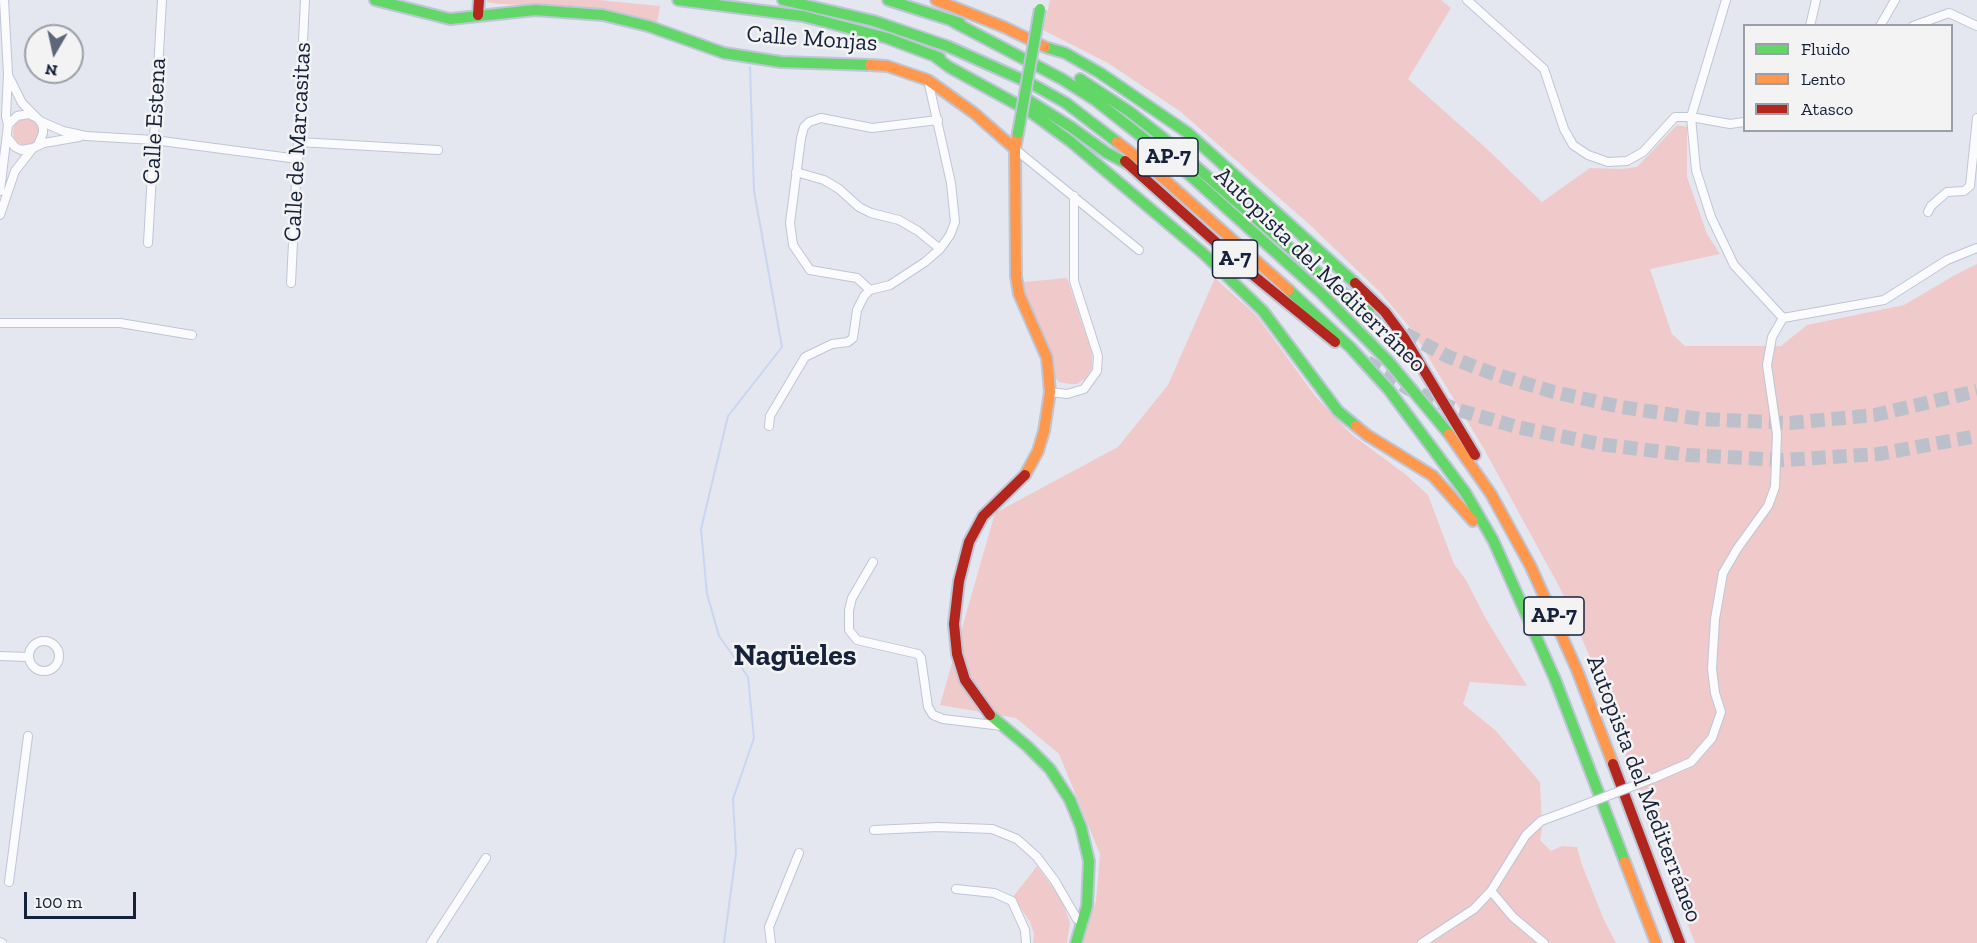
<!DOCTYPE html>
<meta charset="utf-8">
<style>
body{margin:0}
#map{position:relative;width:1977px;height:943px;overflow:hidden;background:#e4e7ef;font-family:"Zilla Slab",serif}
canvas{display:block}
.legend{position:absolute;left:1743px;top:24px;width:210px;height:108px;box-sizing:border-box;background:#f3f3f3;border:2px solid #9b9fa9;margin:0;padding:8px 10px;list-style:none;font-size:18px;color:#16223b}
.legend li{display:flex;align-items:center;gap:12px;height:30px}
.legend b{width:30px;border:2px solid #9b9fa9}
.north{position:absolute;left:24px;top:24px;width:60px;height:60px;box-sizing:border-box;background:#f3f3f3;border:2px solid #9b9fa9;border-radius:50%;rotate:189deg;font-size:16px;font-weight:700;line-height:24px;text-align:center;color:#16223b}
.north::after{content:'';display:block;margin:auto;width:21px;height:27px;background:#5e677a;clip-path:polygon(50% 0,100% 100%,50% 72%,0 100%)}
.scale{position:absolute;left:24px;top:892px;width:112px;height:27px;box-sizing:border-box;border:3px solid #16223b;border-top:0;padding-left:8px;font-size:18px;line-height:21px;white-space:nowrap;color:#16223b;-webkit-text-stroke:4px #f3f3f3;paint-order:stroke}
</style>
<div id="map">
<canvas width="1977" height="943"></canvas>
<ul class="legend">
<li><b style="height:8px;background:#63d668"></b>Fluido</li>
<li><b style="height:8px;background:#ff974d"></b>Lento</li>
<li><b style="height:8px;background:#b3261e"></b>Atasco</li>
</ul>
<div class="north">N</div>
<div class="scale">100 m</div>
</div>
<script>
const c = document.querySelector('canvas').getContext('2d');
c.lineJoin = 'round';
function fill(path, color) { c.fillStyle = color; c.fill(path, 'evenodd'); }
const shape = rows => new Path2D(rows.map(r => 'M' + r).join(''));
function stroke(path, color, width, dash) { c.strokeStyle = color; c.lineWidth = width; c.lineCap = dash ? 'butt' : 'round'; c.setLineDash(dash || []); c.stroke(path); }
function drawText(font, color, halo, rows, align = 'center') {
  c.font = font + ' "Zilla Slab",serif'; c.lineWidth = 5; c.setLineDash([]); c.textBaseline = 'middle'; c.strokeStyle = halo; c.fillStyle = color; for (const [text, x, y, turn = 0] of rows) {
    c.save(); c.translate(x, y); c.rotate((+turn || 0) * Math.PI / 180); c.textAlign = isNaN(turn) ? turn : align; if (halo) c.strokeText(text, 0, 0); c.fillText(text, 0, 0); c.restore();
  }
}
const green = shape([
 [487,0,598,0,660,6,657,23,602,11,575,7,499,4,487,2],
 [1050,0,1441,0,1451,8,1408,79,1487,149,1542,202,1590,168,1622,169,1637,167,1677,125,1687,127,1687,177,1707,234,1720,254,1650,269,1672,334,1685,346,1781,346,1807,325,1904,305,1955,275,1977,264,1977,943,1695,943,1657,845,1592,662,1560,588,1484,449,1412,330,1380,292,1309,224,1181,112,1108,63,1043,30],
 '13 132a13 13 0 1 1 26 0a13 13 0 1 1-26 0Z',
 [1067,278,1092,353,1092,368,1087,377,1077,384,1070,384,1059,382,1054,377,1055,363,1027,300,1024,282],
 [1215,278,1257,316,1316,397,1351,434,1405,474,1428,495,1454,564,1466,580,1486,619,1527,686,1470,682,1463,704,1495,730,1540,782,1542,829,1540,840,1551,851,1562,846,1577,847,1582,865,1604,920,1616,943,1081,943,1096,901,1100,854,1059,754,1016,718,940,705,995,513,1118,447,1168,385],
 [1037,866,1062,900,1070,923,1067,943,1033,943,1034,934,1030,922,1013,897]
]);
const stream = shape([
 [724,943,736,853,733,799,754,738,748,677,719,636,707,594,701,529,728,416,782,347,754,191,750,67]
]);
const highwayTunnel = shape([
 [1369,312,1409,336,1449,357,1494,374,1554,392,1621,407,1701,419,1790,423,1875,415,1977,391],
 [1367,362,1409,389,1455,409,1517,427,1599,444,1688,455,1783,460,1879,454,1977,436]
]);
const street = shape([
 [4,0,8,74,6,116,8,125],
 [1467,0,1544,69,1564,129,1573,145,1588,155,1608,162,1627,161,1643,152,1675,117,1691,117,1730,124,1744,122],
 [1726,0,1691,117,1696,170,1711,217,1734,265,1783,318,1884,300,1947,260,1977,248],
 [1810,26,1816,0],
 [1880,26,1895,0],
 [1913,26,1949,13,1977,26],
 [8,75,22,103,40,121,43,127,43,133,38,145],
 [40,121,63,131,86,136,154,140,298,159],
 [7,137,15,147,21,150,33,148],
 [299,142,438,150],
 [1015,149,1139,250],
 [796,172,824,180,839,189,859,207,871,213,899,220,918,231,940,249],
 [0,191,8,125,17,116,29,114,35,117],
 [1928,212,1931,206,1947,192,1964,191,1970,186,1977,118],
 [0,215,15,171,33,148,44,143,79,137],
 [148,243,162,0],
 [291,283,305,0],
 [870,290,857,278,810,270,793,245,790,223,801,138,804,127,809,122,821,118,872,128,938,120],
 [0,323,120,323,192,335],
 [1050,392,1067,394,1084,389,1097,371,1098,356,1074,281,1074,196],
 [769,426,770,416,805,357,832,344,848,342,853,338,857,310,864,296,870,290,890,285,925,262,940,249,950,235,955,222,951,183,928,80],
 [873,562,852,598,849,610,849,630,857,640,918,654,921,658,928,707,933,715,943,719,1002,726],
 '29 656a15 15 0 1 1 30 0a15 15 0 1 1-30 0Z',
 [0,656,28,657],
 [1654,778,1691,762,1712,738,1721,712,1715,693,1712,669,1715,619,1723,573,1737,549,1768,506,1775,487,1777,434,1767,365,1772,337,1783,318],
 [874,830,938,827,992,829,1017,839,1037,857,1055,881,1077,919,1083,923],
 [9,882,28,736],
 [956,889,994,893,1012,901,1025,930,1026,943],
 [1491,891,1526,835,1541,821,1568,811],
 [0,942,2,943],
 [431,943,486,858],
 [771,943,769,927,799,853],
 [1422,943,1474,909,1491,891,1513,917,1544,943]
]);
const fast = shape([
 [375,0,450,19,535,10,603,15,648,26,724,53,781,62,870,65],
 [678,0,803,16,887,38,940,58],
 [783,0,874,21,947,46,1032,84,1066,103,1117,142],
 [888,0,960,23],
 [952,21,1062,79,1095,100,1183,169,1321,293,1389,362,1449,434],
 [1048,48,1065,53,1100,73,1188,133,1355,283],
 [933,55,949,67,1029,111,1070,141,1204,254,1263,311,1338,411,1356,426],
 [1080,79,1130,112,1162,137,1329,282,1369,312],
 [1028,100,1071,127,1107,153,1130,165],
 [1289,290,1351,348,1389,390,1465,492,1493,540,1555,679,1625,862],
 [990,715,1027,746,1050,769,1070,800,1081,827,1089,861,1087,906,1076,943]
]);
const slow = shape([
 [936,0,1004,27,1045,47],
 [870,65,887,66,928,80,974,113,1015,149],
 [1018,133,1015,149,1016,276,1019,294,1047,358,1050,392,1044,431,1038,451,1025,475],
 [1117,142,1155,171,1289,290],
 [1356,426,1367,435,1433,476,1473,521],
 [1449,434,1491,494,1531,567,1577,670,1613,764],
 [1625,862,1656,943]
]);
const jam = shape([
 [478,15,479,0],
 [1125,161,1248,271,1335,342],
 [1355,283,1385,312,1405,339,1475,455],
 [990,715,965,680,957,654,954,624,959,581,969,542,983,516,1025,475],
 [1613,764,1680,943]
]);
const streetBridge = shape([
 [1568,811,1654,778]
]);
const fastBridge = shape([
 [1018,133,1040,9]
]);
const shields = [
 [1168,157,60],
 [1235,259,45],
 [1554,616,60]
];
const shieldNames = [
 ["AP-7",1168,157],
 ["A-7",1235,259],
 ["AP-7",1554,616]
];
const streetNames = [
 ["Calle Monjas",812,39,4],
 ["Calle Estena",155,121,-87],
 ["Calle de Marcasitas",298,142,-87],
 ["Autopista del Mediterráneo",1320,270,44],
 ["Autopista del Mediterráneo",1644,789,69]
];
const districtNames = [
 ["Nagüeles",795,656]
];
fill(green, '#f0c9ca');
stroke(stream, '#c7d6f2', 2);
stroke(highwayTunnel, '#bbc0cb', 14, [14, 7]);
stroke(street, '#bdc6d7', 10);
stroke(fast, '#bdc6d7', 14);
stroke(slow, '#bdc6d7', 14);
stroke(jam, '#bdc6d7', 14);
stroke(street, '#fbfbfd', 8);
stroke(fast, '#63d668', 10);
stroke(slow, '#ff974d', 10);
stroke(jam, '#b3261e', 10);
stroke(streetBridge, '#bdc6d7', 10, []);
stroke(fastBridge, '#bdc6d7', 14, []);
stroke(streetBridge, '#fbfbfd', 8);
stroke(fastBridge, '#63d668', 10);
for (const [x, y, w] of shields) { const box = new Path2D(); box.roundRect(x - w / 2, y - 19, w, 38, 4.5); c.fillStyle = '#f3f3f3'; c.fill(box); stroke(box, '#16223b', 1.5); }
drawText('bold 22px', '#16223b', null, shieldNames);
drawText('24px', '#16223b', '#f3f3f3', streetNames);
drawText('bold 30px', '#16223b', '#f3f3f3', districtNames);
</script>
